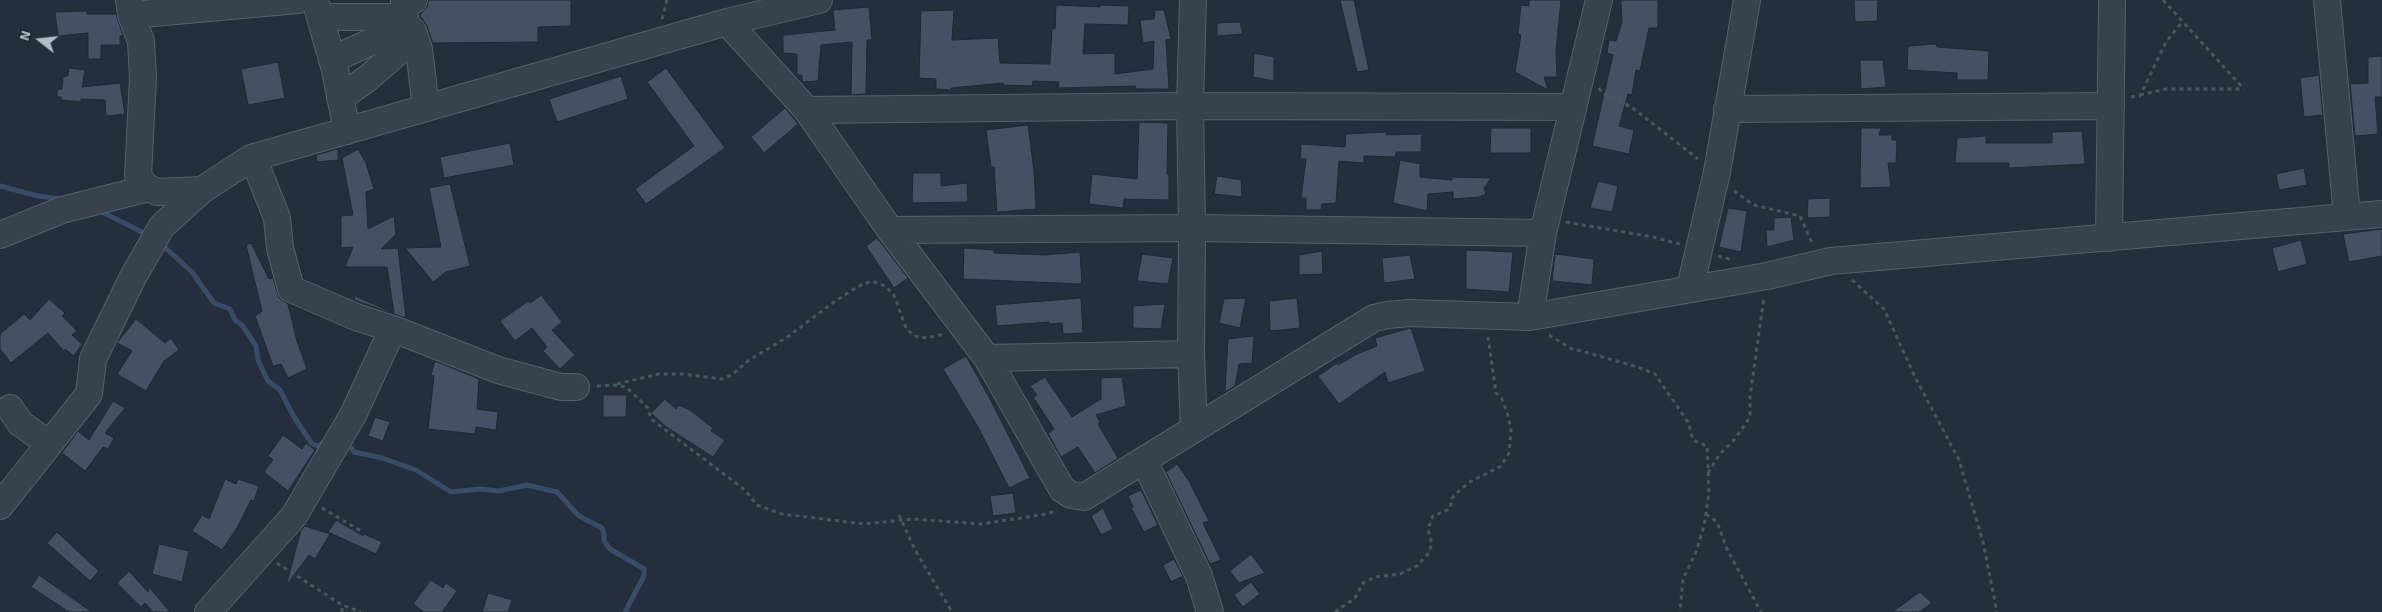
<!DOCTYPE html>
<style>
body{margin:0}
#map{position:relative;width:2382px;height:612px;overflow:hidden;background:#242f3e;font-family:Signika,sans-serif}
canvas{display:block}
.north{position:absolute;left:15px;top:15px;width:50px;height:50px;-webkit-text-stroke:4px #1d2633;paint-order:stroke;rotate:286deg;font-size:14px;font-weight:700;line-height:20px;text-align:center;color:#b4bcc9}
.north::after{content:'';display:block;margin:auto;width:18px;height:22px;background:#b4bcc9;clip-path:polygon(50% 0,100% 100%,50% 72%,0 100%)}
</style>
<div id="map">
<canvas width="2382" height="612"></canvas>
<div class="north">N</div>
</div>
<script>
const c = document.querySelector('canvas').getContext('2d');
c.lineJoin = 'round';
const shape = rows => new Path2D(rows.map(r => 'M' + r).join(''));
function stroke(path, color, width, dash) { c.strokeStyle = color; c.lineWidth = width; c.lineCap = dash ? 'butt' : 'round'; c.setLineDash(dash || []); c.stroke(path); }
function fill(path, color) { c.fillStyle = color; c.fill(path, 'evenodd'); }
const stream = shape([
 [0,186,38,196,61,199],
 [98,210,148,235],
 [161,244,192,272,214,303,230,309,235,320,242,325,256,346,258,360,268,381,280,390,294,417,312,444,318,446,326,440],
 [347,441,354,452,382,458,416,470,451,492,480,489,499,491,527,485,557,492,579,516,602,528,604,534,604,541,610,549,644,569,644,576,625,612]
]);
const building = shape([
 [429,0,571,0,571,26,538,27,538,42,433,43,427,26,420,15,427,7,429,0],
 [1340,0,1354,0,1369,70,1357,72,1340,0],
 [1529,0,1561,0,1556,51,1557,77,1544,77,1548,90,1515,72,1521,35,1518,34,1521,5,1529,6,1529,0],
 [1621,0,1658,0,1658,28,1649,28,1640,71,1636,70,1632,95,1628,94,1619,126,1634,130,1629,154,1592,146,1613,55,1607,53,1609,40,1616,41,1622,22,1621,0],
 [1854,0,1878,0,1877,21,1855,22,1854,0],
 [1056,5,1100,7,1100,5,1129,6,1128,25,1085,24,1083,54,1115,53,1115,74,1153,69,1154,41,1143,43,1140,20,1154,19,1155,10,1164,10,1171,39,1166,40,1169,89,1136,89,1135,86,1058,88,1059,82,1033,81,1032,86,1003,85,1003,83,951,88,951,90,936,89,936,79,919,78,921,11,954,10,952,40,998,38,1000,63,1050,64,1052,29,1055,29,1056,5],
 [869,7,872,40,867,40,866,94,851,95,852,42,821,45,818,81,802,82,802,75,797,75,797,54,783,53,783,35,835,30,833,10,869,7],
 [87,11,87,14,116,14,123,36,120,36,120,45,101,45,101,59,88,59,88,33,58,36,55,12,87,11],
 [1240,22,1243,34,1217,36,1217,23,1240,22],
 [1936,44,1937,47,1989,51,1988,80,1957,80,1957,73,1907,70,1908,46,1936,44],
 [1254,53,1274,57,1274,81,1253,77,1254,53],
 [2382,56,2382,97,2375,97,2378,134,2355,136,2350,84,2368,83,2368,57,2382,56],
 [1860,60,1883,60,1886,87,1861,89,1860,60],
 [278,62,285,98,248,105,241,69,278,62],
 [69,68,85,70,82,87,120,83,125,114,106,116,105,100,81,99,81,102,61,100,61,97,57,97,57,90,62,89,63,77,68,76,69,68],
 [666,68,725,148,646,204,635,189,694,146,647,82,666,68],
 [2319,75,2323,115,2304,117,2300,78,2319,75],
 [621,76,628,99,557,122,549,99,621,76],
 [785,108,798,124,764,153,751,137,785,108],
 [1139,122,1168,123,1167,174,1169,174,1169,200,1124,199,1123,208,1089,204,1092,174,1137,179,1139,122],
 [1028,125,1034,171,1036,209,997,212,994,167,991,167,986,130,1028,125],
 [1491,128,1531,128,1531,153,1490,153,1491,128],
 [1861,128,1881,128,1879,135,1892,135,1892,140,1897,140,1896,163,1888,163,1891,187,1860,188,1861,128],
 [2082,131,2085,164,2009,168,2009,163,1955,163,1957,138,1986,136,1986,143,2052,143,2052,132,2082,131],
 [1387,132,1386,135,1422,134,1421,152,1396,152,1395,157,1364,156,1364,163,1339,161,1336,203,1322,204,1321,210,1306,210,1306,198,1301,198,1306,159,1300,159,1301,144,1345,147,1346,134,1387,132],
 [510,143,514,165,444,178,440,157,510,143],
 [338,149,338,160,317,162,316,155,338,149],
 [358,149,366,163,374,189,366,192,368,229,394,216,396,234,381,249,398,248,406,318,354,300,355,296,394,313,387,267,345,267,353,247,341,248,341,216,353,215,342,158,358,149],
 [1400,160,1420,164,1420,177,1452,180,1452,177,1491,178,1484,188,1486,194,1479,197,1453,199,1453,192,1428,194,1427,211,1393,203,1400,160],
 [2304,168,2307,185,2279,190,2276,174,2304,168],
 [913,173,941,173,941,186,967,183,968,202,912,203,913,173],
 [1217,176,1241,180,1242,197,1214,194,1217,176],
 [1598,181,1618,186,1612,212,1590,208,1598,181],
 [450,184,470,266,446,272,433,282,405,248,441,247,429,188,450,184],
 [1830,198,1830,217,1807,218,1808,199,1830,198],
 [1728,208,1747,211,1741,252,1719,247,1728,208],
 [1791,217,1794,240,1767,247,1766,230,1774,230,1774,218,1791,217],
 [2382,229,2382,256,2349,262,2343,234,2382,229],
 [877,238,908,278,894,288,866,246,877,238],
 [2301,240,2307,264,2278,272,2272,248,2301,240],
 [251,243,269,279,273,278,279,298,288,304,297,341,307,369,288,378,281,364,273,366,255,316,262,311,246,245,251,243],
 [964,248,994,250,994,253,1045,255,1080,252,1082,284,963,279,964,248],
 [1466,250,1513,252,1509,292,1466,289,1466,250],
 [1322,251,1323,274,1299,275,1299,255,1322,251],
 [1142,254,1173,258,1168,284,1137,281,1142,254],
 [1555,254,1594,259,1592,285,1552,281,1555,254],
 [1410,255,1415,279,1384,283,1382,258,1410,255],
 [541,295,562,322,552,330,575,355,560,369,543,351,547,347,532,328,515,341,500,321,528,301,530,303,541,295],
 [1081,298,1083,333,1063,334,1062,323,1049,324,1049,322,997,326,995,305,1081,298],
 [1246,298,1240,328,1219,323,1224,299,1246,298],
 [1297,298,1300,328,1270,331,1269,301,1297,298],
 [49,299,65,313,62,316,77,331,72,335,82,344,74,356,65,349,64,351,48,333,11,363,0,349,0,334,24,314,30,320,49,299],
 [1165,304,1161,329,1133,328,1133,306,1165,304],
 [136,319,165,343,171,338,179,350,164,361,146,391,117,374,132,351,117,343,136,319],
 [1411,328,1425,371,1388,383,1385,372,1339,404,1318,376,1337,363,1338,365,1357,354,1377,346,1375,338,1411,328],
 [1254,336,1252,363,1239,364,1235,386,1225,392,1228,339,1254,336],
 [966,356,990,399,1030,478,1009,488,978,427,943,369,966,356],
 [435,361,479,379,477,409,498,412,496,430,476,427,475,434,428,429,434,376,431,375,435,361],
 [1045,377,1072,417,1101,399,1101,378,1122,377,1126,406,1096,415,1100,422,1098,424,1118,458,1095,473,1078,447,1061,457,1048,433,1054,429,1033,397,1037,395,1030,386,1045,377],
 [603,395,627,395,626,417,603,417,603,395],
 [665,399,676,409,679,405,690,410,713,428,711,431,725,440,713,457,665,426,651,413,665,399],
 [113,401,125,408,105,433,114,438,108,449,103,447,85,471,62,453,78,431,89,440,113,401],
 [375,417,390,422,383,441,368,436,375,417],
 [283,435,302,449,306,443,315,450,288,491,264,472,273,460,268,456,283,435],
 [1177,464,1189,481,1209,521,1203,523,1221,560,1210,564,1166,472,1177,464],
 [225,479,236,484,238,479,259,486,254,501,251,500,237,528,222,550,192,531,202,515,209,519,225,479],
 [1141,490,1158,525,1144,532,1131,508,1133,507,1128,496,1141,490],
 [1013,493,1016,513,993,516,990,496,1013,493],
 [1103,508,1113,529,1101,535,1091,516,1103,508],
 [336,520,363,536,364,534,382,542,376,554,328,532,336,520],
 [305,526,330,534,315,559,309,555,286,586,301,530,305,526],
 [57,532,99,571,90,581,47,543,57,532],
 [159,544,189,551,182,582,152,574,159,544],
 [1251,554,1265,573,1239,583,1230,571,1251,554],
 [1174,559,1183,576,1171,582,1163,565,1174,559],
 [129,571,148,592,149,587,170,612,153,612,145,603,141,607,117,583,129,571],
 [39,575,92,612,69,612,31,587,39,575],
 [431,580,443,588,446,583,457,591,442,612,424,612,413,604,431,580],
 [1251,582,1260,594,1243,607,1234,595,1251,582],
 [1920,592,1932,603,1919,612,1892,612,1920,592],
 [488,593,512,600,508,612,482,612,488,593]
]);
const path = shape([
 [2163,0,2244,89],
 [662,19,667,0],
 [1599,88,1603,94,1611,96,1634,109,1698,159],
 [2140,95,2166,89,2243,89],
 [2131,97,2140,96,2166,42,2182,22],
 [1734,191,1754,205,1800,216,1813,245],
 [1566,222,1653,237,1680,244],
 [1718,256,1733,260],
 [1852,280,1884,309,1915,377,1959,460,1983,542,1997,612],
 [1549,335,1570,348,1638,367,1655,374,1688,422,1693,440,1707,446,1709,492,1704,526,1696,552,1683,579,1680,612],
 [617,384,659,374,682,374,721,379,732,375,749,360,786,338,834,302,857,287,872,281,885,286,894,295,906,328,914,336,927,338,944,334],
 [597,386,614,385,626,387,648,408,651,419,745,490,757,505,782,514,864,524,914,519,981,524,1047,514,1057,510],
 [1708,473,1719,455,1735,439,1750,417,1750,397,1764,297],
 [322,508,361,531],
 [1706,514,1717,522,1727,549,1761,612],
 [899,515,915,550,952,612],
 [277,563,342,605,361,612],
 [342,612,342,605],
 [1335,612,1355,598,1363,583,1375,577,1400,574,1417,566,1428,554,1432,544,1428,529,1433,516,1450,509,1452,498,1458,492,1468,483,1501,466,1509,453,1511,430,1508,415,1502,399,1496,393,1488,337]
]);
const minor = shape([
 [129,0,131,15,141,41,143,78,138,176,145,186,157,192,202,190],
 [315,0,335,70,347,131],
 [414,0,404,1,405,26,413,31,419,49,426,108],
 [1193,0,1190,106,1192,228,1191,354,1194,429],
 [2327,0,2347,216],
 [131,15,298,0],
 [334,17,405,17],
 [727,22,807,110,890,230,987,358,1062,489,1071,495,1084,497,1374,318,1388,315,1409,313,1530,317,1767,276,1831,261,2382,214],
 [332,60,405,26],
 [340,98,368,78,415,37],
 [1727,109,2111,106],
 [807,110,1190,106,1573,107],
 [248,160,258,170,277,218,280,248,291,289,356,317,396,330,498,370,561,387,576,387],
 [890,230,1192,228,1543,233],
 [0,235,62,210,149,188],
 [2109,238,2112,0],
 [1690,288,1717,172,1747,0],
 [1530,317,1543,233,1599,0],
 [987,358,1191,354],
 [10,408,20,423,49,444],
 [1144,460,1199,576,1210,612],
 [0,506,89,394,93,359,133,277,162,226,202,190,251,158,727,22,819,0],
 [208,612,294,516,353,415,390,335,396,330]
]);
stroke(stream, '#394c67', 5);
fill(building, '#455162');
stroke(building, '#1f2835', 1);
stroke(minor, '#565f6c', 28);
stroke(path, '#44595c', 3, [4, 4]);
stroke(minor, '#38414e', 26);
</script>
